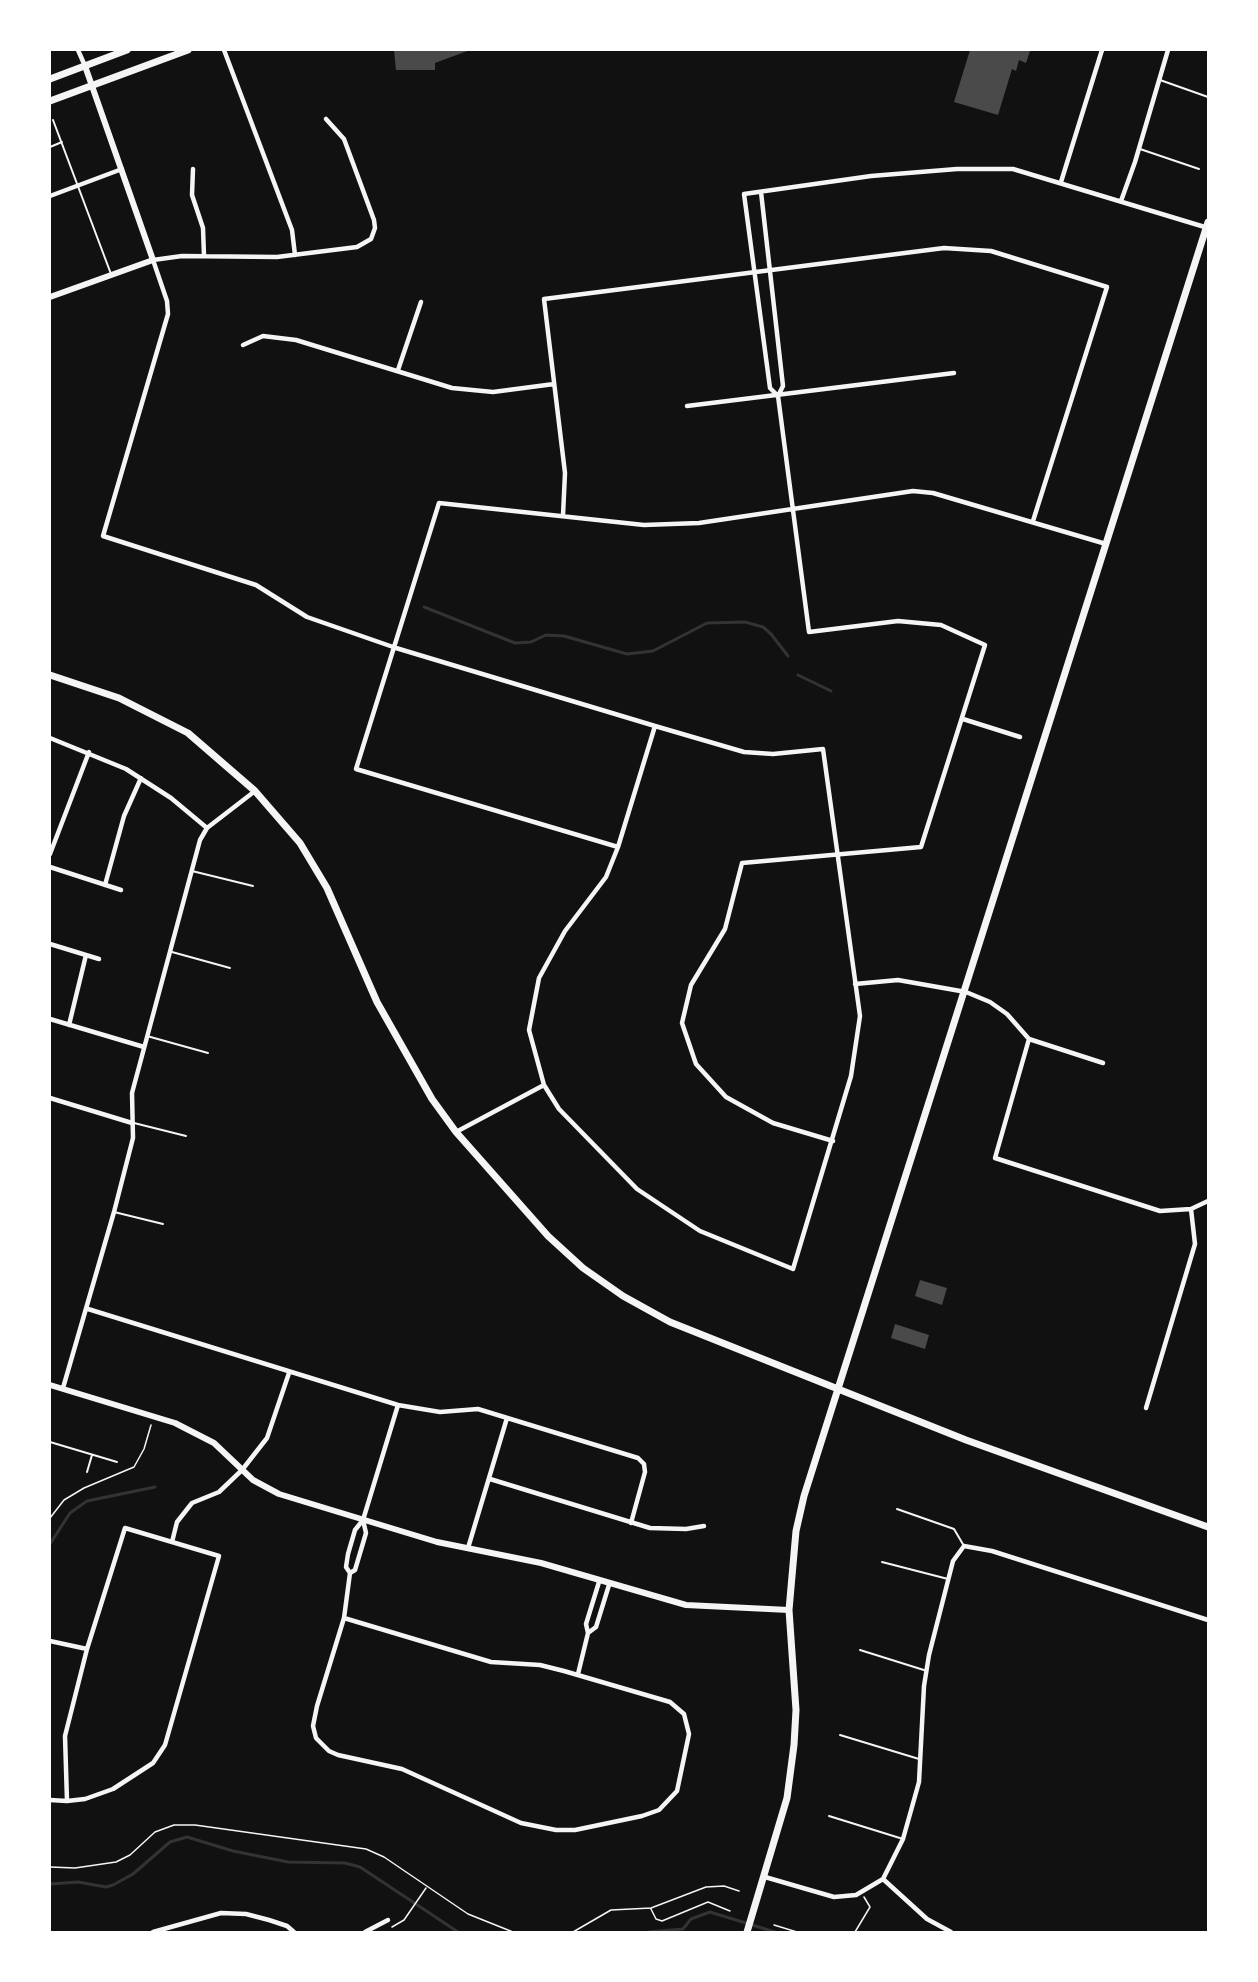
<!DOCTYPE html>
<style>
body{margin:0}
#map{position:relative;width:1258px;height:1982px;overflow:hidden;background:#111;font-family:Manrope,sans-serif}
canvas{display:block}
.frame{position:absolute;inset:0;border:51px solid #fff;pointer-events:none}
</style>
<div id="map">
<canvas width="1258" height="1982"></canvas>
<div class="frame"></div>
</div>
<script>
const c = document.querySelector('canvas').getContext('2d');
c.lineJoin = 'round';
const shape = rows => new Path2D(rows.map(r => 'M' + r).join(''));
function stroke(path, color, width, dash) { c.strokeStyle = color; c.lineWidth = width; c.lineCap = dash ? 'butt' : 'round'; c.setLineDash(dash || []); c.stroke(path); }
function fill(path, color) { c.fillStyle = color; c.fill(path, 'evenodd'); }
const stream = shape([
 [424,607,515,643,531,642,546,635,564,636,627,654,653,651,707,623,745,622,763,627,771,634,788,656],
 [798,675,831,691],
 [50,1544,70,1513,87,1501,155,1487],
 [50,1884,78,1882,106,1887,113,1885,133,1874,170,1842,187,1837,233,1851,288,1862,345,1863,360,1867,458,1932],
 [648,1932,683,1929,691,1919,710,1912,775,1932]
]);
const building = shape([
 [394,50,470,50,435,63,435,70,396,70],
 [970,50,1030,51,1026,63,1019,60,1016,71,1012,69,998,115,954,102],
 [920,1280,947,1288,942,1305,915,1296],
 [895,1324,929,1335,925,1349,891,1338]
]);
const path = shape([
 [50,1518,64,1500,84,1488,134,1467,144,1449,151,1425],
 [50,1867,75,1868,116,1862,130,1855,155,1832,174,1825,195,1825,366,1849,384,1857,468,1914,513,1932],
 [651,1909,656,1919,662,1921,708,1902,730,1911],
 [774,1925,797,1932],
 [392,1927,404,1920,426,1888],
 [573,1932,611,1910,651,1908,706,1887,724,1886,739,1891],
 [855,1932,870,1907,864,1897]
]);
const service = shape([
 [1160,80,1208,97],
 [53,120,111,274],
 [50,147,62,142],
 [1140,149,1199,169],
 [192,871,253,886],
 [172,952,230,968],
 [147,1036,208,1053],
 [134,1123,186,1136],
 [114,1212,163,1224],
 [50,1442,117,1462],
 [87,1472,92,1455],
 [897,1509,954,1529,964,1546],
 [882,1562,948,1579],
 [860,1650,927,1671],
 [840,1735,919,1759],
 [829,1816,903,1839]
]);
const minor = shape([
 [78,50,85,66],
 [224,50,292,230,295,255],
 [326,119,344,139,374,220,375,228,371,239,357,247,277,257,182,256,153,260,167,301,168,314,103,536,256,585,307,617,396,648,655,726,744,752,773,754,823,749,860,1016,851,1076,793,1269,700,1231,637,1189,559,1109,544,1085,529,1030,539,978,565,931,606,877,618,847,655,726],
 [193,169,192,195,203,228,204,256],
 [1061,182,1102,50],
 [761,192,783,386,778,396,809,632,898,621,941,625,985,645,921,847,742,863,725,929,691,985,682,1023,696,1064,726,1097,773,1123,833,1141],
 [50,196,122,169],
 [1121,201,1135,162,1168,50],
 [243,345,263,336,296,340,452,388,493,392,554,384],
 [398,370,421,302],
 [778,396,770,388,744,194,871,176,957,169,1013,169,1208,228],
 [687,406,954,373],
 [563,515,565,473,544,299,944,248,991,251,1107,287,1033,521],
 [963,719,1020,737],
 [50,738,126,769,171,798,207,828],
 [618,847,356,769,439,503,644,525,699,523,913,491,933,493,1106,544],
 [50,854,89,752],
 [50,867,121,890],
 [105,885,124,816,141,778],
 [50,944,99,959],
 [855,984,898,980,966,992,990,1002,1007,1014,1029,1039],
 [50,1019,144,1047],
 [69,1025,86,955],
 [1029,1039,995,1158,1160,1211,1191,1209,1208,1201],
 [1029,1039,1103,1063],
 [50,1098,132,1123],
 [456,1132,544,1085],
 [88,1309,398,1405,440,1412,478,1409,638,1458,644,1464,645,1472,631,1523],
 [63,1388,114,1212,133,1138,132,1093,200,840,207,828,255,791],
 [1146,1408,1195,1244,1191,1209],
 [490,1479,650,1528,686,1529,704,1526],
 [172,1542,177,1522,192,1503,219,1492,242,1470,267,1438,289,1373],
 [468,1548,507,1418],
 [350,1573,355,1570,366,1533,363,1520],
 [344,1618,491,1662,540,1665,564,1671,670,1702,684,1714,689,1734,677,1791,659,1810,642,1816,575,1830,556,1830,521,1823,402,1769,338,1755,329,1751,316,1738,313,1726,317,1706,344,1618,350,1573,346,1567,348,1554,355,1530,363,1520,398,1405],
 [588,1633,596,1627,609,1585],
 [50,1641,87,1649],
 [578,1674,588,1633,586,1624,599,1582],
 [50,1800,67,1801,85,1799,113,1789,153,1763,165,1745,219,1556,125,1528,87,1649,65,1736,67,1801],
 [765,1877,834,1897,856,1895,883,1879,903,1839,919,1782,924,1686,929,1655,953,1561,964,1546,992,1551,1208,1620],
 [883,1879,927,1919,951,1932],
 [153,1932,221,1913,246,1914,269,1920,287,1926,294,1932],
 [365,1932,388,1920]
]);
const tertiary = shape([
 [50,297,153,260,85,66],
 [50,1385,175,1423,214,1443,253,1480,279,1494,381,1525,437,1542,541,1563,686,1605,789,1610]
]);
const secondary = shape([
 [50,79,127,50],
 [50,101,188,50],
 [50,675,119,698,188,733,255,791,300,843,327,888,377,1002,432,1099,456,1132,548,1236,583,1268,623,1296,670,1322,966,1440,1208,1527],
 [747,1932,787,1798,794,1745,796,1710,789,1610,796,1531,804,1496,1208,222]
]);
stroke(stream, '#333', 3);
fill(building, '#4a4a4a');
stroke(path, '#f5f5f5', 1.5);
stroke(service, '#f5f5f5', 2);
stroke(minor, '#f5f5f5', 4.5);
stroke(tertiary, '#f5f5f5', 6);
stroke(secondary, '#f5f5f5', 7);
</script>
